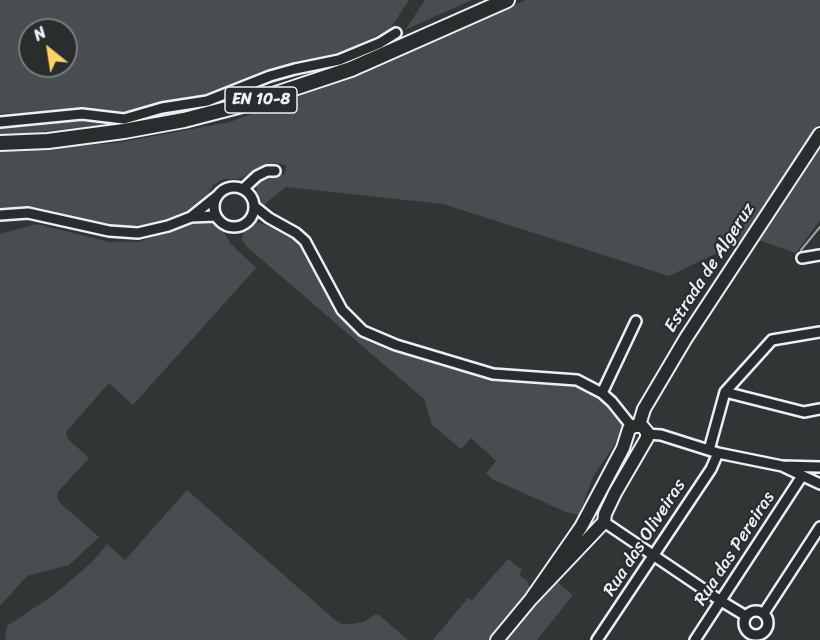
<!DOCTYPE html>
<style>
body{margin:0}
#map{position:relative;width:820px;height:640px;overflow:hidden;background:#323536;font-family:Sriracha,sans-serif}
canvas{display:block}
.north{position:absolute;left:18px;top:18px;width:60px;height:60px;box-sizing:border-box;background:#2a2d2e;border:2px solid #767b7f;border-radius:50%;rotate:330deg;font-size:16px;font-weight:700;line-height:24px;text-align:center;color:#e8f1f8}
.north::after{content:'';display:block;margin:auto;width:21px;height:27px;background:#ffd166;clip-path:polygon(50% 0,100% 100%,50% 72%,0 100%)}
</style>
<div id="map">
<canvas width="820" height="640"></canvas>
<div class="north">N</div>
</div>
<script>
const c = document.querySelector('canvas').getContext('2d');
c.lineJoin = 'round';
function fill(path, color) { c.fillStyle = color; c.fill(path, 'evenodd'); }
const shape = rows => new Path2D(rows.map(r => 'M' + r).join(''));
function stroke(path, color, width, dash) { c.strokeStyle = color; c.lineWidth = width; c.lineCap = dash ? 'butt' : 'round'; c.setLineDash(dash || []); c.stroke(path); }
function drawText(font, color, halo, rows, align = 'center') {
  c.font = font + ' Sriracha,sans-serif'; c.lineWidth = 4.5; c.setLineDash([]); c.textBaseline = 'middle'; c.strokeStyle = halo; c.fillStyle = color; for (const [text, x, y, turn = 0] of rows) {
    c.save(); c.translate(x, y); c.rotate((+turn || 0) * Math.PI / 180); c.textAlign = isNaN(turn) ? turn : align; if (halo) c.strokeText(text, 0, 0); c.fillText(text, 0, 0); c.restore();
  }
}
const green = shape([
 [0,0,409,0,389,30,339,53,272,68,209,94,121,112,85,108,0,114],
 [30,30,66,30,66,66,30,66],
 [425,0,472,0,405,30],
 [526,0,820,0,820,123,742,241,669,276,443,204,286,187,267,202,263,208,256,195,257,185,263,178,285,174,286,165,276,163,256,169,240,179,224,179,214,184,206,197,189,210,156,223,120,228,34,207,0,208,0,151,116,143,230,122,319,89],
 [92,117,112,122,102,125,0,136,0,123],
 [820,145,820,220,796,253,758,240],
 [206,221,220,226,231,244,256,268,133,405,109,383,66,432,67,438,89,458,58,492,57,497,59,502,99,537,69,565,27,576,0,606,0,234,37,224,109,242,138,242,197,222],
 [257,222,280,230,301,244,340,315,356,332,365,337,501,381,566,383,601,398,622,424,616,442,593,477,579,515,566,512,492,479,486,473,496,461,471,438,461,449,432,425,424,399,247,247,242,240,244,226,249,223],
 [187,490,335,620,342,624,352,624,364,622,376,614,380,616,408,640,5,640,7,626,55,594,92,562,107,544,125,560],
 [508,559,522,570,519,575,527,581,530,588,488,640,433,640,468,598,472,600],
 [555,580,573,595,537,640,505,640]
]);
const stream = shape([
 [801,250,820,227]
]);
const minor = shape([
 [0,122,82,114,124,119,162,108,207,101,270,76,295,69,339,60,380,43,396,33],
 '214 207a20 20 0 1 1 40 0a20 20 0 1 1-40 0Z',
 [243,189,257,176,267,171,275,171],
 [254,206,269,218,296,233,305,241,342,310,363,331,396,345,493,374,577,380,602,393,612,402,632,427],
 [0,215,28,213,109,231,138,233,168,226,191,217,217,196],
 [191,217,216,216],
 [802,258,820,255],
 [725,392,804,412,820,409],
 [602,393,636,321],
 [647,434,661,435,718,453,782,466,820,467],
 [709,450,725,392,772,340,820,332],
 [784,467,820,484],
 [604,522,721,601,746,616],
 '744 623a12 12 0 1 1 24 0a12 12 0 1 1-24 0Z',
 [764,613,820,527],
 [597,640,711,469,718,453],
 [695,640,802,476]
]);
const major = shape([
 [639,425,644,409,686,338,820,134],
 [497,640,531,599,604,522,605,514,615,493,647,438,647,432,642,426,634,426,629,429,623,448,581,527,531,599]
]);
const highway = shape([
 [0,143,48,141,124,131,184,120,246,104,351,69,507,0]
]);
const shields = [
 [261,100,72]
];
const shieldNames = [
 ["EN 10-8",261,100]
];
const streetNames = [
 ["Estrada de Algeruz",710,268,-57],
 ["Rua das Oliveiras",645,538,-57],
 ["Rua das Pereiras",735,549,-57]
];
fill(green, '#494d4f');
stroke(stream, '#9fa5aa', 2);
stroke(minor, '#e8f1f8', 14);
stroke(major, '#e8f1f8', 16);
stroke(highway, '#e8f1f8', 18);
stroke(minor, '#2a2d2e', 9);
stroke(major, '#2a2d2e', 12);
stroke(highway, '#2a2d2e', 14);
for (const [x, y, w] of shields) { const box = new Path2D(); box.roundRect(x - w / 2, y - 13, w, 26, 4.5); c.fillStyle = '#2a2d2e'; c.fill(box); stroke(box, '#e8f1f8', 1.5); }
drawText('bold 16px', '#e8f1f8', null, shieldNames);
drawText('18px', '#e8f1f8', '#2a2d2e', streetNames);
</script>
